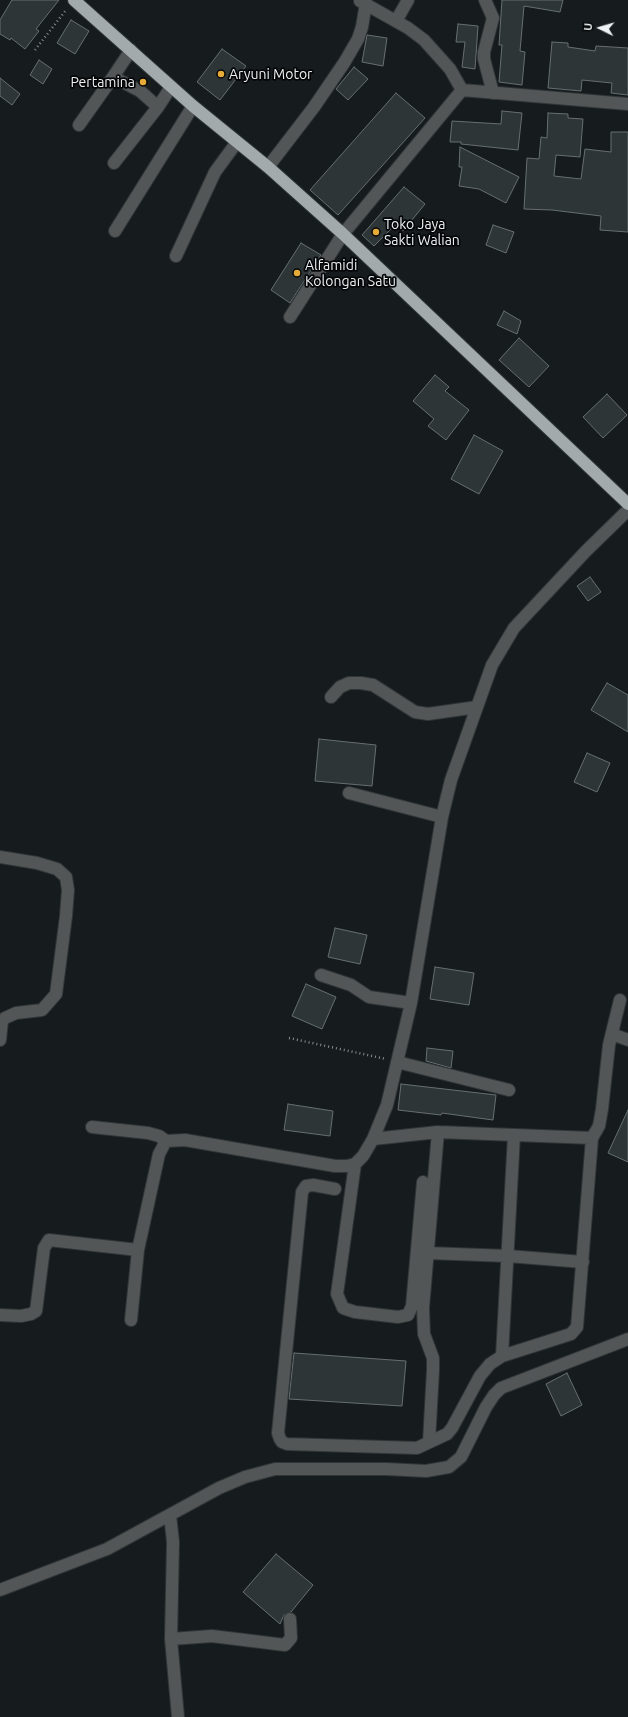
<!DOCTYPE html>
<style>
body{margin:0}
#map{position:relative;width:628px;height:1717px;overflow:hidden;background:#161c1d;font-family:Ubuntu,sans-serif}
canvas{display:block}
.north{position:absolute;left:580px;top:8px;width:40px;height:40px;-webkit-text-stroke:3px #040607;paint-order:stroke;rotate:275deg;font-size:11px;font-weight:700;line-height:16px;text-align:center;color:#eef2f3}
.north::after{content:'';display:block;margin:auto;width:14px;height:18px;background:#eef2f3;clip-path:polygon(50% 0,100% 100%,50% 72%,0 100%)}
</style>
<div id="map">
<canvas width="628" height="1717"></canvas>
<div class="north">U</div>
</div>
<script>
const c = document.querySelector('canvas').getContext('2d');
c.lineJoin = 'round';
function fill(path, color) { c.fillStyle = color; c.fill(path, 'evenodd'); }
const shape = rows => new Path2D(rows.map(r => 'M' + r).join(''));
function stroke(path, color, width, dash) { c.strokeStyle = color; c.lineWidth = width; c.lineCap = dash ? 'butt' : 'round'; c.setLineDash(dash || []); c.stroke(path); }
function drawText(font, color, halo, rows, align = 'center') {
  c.font = font + ' Ubuntu,sans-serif'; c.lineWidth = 3.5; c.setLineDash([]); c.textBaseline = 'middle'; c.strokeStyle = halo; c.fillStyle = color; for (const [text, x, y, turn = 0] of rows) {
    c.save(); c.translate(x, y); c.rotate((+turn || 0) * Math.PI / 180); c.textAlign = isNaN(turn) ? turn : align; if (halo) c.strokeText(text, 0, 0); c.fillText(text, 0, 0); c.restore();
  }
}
const building = shape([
 [12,0,59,0,36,29,39,31,25,49,11,38,10,40,0,34,0,20,12,0],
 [502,0,563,0,560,12,524,6,520,51,525,52,522,85,499,82,502,45,499,45,502,0],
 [71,20,89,31,75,54,57,43,71,20],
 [458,24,478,26,475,69,462,67,465,42,456,42,458,24],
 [367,35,387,38,383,66,362,62,367,35],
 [552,42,568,43,568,47,595,51,596,46,628,48,628,95,611,93,612,83,582,80,581,91,548,88,552,42],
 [222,49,246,66,220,100,197,82,222,49],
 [39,60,52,69,43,84,30,75,39,60],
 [354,67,368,79,348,100,336,89,354,67],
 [0,78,20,94,12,105,0,96,0,78],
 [396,93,425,118,338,215,310,190,396,93],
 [502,111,522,113,518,150,461,144,461,142,450,142,452,121,501,124,502,111],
 [548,113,568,114,568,118,583,119,580,157,556,155,554,176,581,179,585,149,611,152,611,132,628,132,628,232,600,230,601,216,552,210,524,209,527,158,539,159,541,137,547,138,548,113],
 [460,147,519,177,506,203,479,189,459,186,462,167,459,167,460,147],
 [404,187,425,204,403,231,395,225,374,246,362,235,404,187],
 [493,225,514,232,506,253,486,245,493,225],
 [301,243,321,255,290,303,271,290,301,243],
 [504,311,521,321,517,334,497,325,504,311],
 [519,338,549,366,529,387,499,360,519,338],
 [435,375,449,387,445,391,469,410,446,440,428,426,434,419,413,401,435,375],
 [607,394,627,415,603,438,583,417,607,394],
 [474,435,503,451,479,494,451,479,474,435],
 [590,577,601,592,588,601,577,586,590,577],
 [607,683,628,695,628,732,591,710,607,683],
 [319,739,376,745,372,786,315,781,319,739],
 [587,753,610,763,597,792,574,782,587,753],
 [335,928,367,935,360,964,328,957,335,928],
 [435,967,474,973,469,1005,430,999,435,967],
 [306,984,336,997,322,1029,292,1016,306,984],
 [427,1048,453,1051,451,1068,426,1061,427,1048],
 [401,1084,496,1095,493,1120,442,1113,441,1115,398,1110,401,1084],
 [288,1104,333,1111,330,1136,284,1130,288,1104],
 [628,1110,628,1162,608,1153,628,1110],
 [294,1353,406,1361,402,1406,289,1399,294,1353],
 [567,1373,582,1405,561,1416,546,1384,567,1373],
 [276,1554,313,1585,291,1612,284,1615,280,1624,243,1592,276,1554]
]);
const path = shape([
 [35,50,66,10],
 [289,1038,386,1059]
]);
const minor = shape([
 [485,0,493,18,484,52,484,59,493,93],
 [360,1,408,28,424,40,450,69,462,90],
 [396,21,408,0],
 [131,50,113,77,140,91,158,107,171,87],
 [79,125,113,77],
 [114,163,158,107],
 [268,167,314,107,344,63,358,39,362,27,366,3],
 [115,231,193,106],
 [176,256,215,172,237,142],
 [290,317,343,234,462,90,628,104],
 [331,697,340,687,349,683,361,683,373,685,415,712,428,714,477,707],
 [349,793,442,817],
 [0,857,37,863,57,869,66,877,68,890,66,916,56,994,42,1010,16,1013,5,1018,2,1021,0,1040],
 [321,975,351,985,369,997,411,1003],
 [612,1034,628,1040],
 [397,1062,509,1090],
 [92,1127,148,1133,159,1136,166,1141],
 [373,1139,438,1132,592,1138],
 [355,1164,337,1294,343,1308,355,1312,398,1317,408,1315,412,1306,423,1182],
 [335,1189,313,1185,306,1186,302,1192,278,1433,280,1439,282,1442,287,1444,417,1448,447,1434,452,1428,480,1376,490,1364,502,1356,571,1334,577,1327,592,1138,599,1126,602,1109,609,1045,620,1000],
 [428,1253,508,1256,583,1262],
 [0,1315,21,1316,31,1314,36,1311,44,1248,49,1240,138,1250],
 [131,1320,138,1250,159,1154,166,1141,185,1140,335,1166,347,1166,355,1164,363,1156,373,1139,387,1105,411,1003,442,817,451,780,492,665,514,628,586,551,628,510],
 [502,1356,514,1135],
 [429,1442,433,1370,433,1358,424,1334,423,1308,438,1132],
 [170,1515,173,1542,171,1639,178,1717],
 [0,1590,107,1549,219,1488,245,1477,275,1469,386,1469,426,1471,449,1467,461,1457,486,1407,494,1395,501,1388,628,1339],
 [171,1639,212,1636,285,1645,291,1638,290,1619]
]);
const highway = shape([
 [74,0,193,106,268,167,343,234,628,504]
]);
const markers = [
 [221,74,4,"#e7ac37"],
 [143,82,4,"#e7ac37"],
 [376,232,4,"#e7ac37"],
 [297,273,4,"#e7ac37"]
];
const poiNames = [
 ["Aryuni Motor",229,74],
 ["Pertamina",135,82,"right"],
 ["Toko Jaya",384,224],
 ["Sakti Walian",384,240],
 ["Alfamidi",305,265],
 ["Kolongan Satu",305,281]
];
fill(building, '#2d3536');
stroke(building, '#676f70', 1);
stroke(minor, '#303637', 14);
stroke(highway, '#303637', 14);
stroke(path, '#888d8e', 2.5, [1, 3]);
stroke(minor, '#535657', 12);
stroke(highway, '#a2aaac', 12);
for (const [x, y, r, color] of markers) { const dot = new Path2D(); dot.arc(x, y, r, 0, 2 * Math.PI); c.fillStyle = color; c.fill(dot); stroke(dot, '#040607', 1.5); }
drawText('14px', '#eef2f3', '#040607', poiNames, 'left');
</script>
